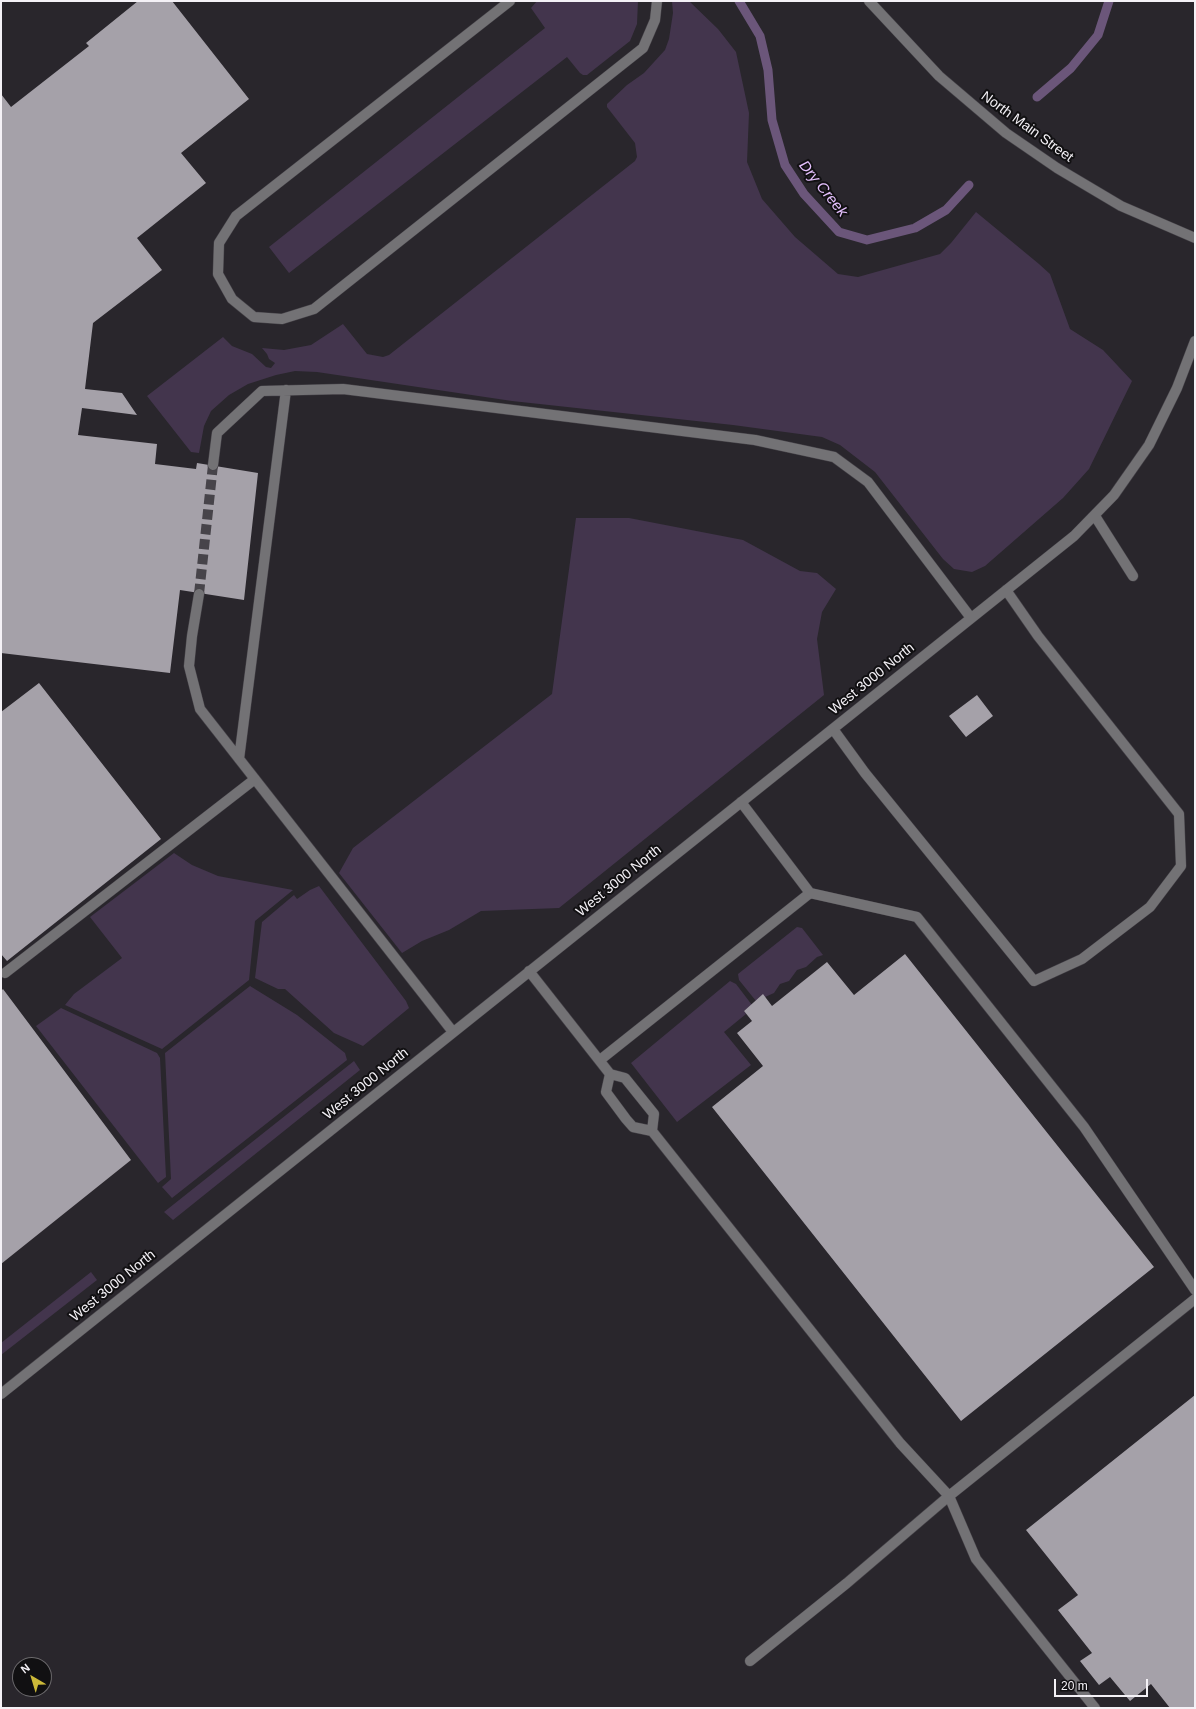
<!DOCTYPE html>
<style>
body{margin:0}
#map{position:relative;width:1196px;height:1709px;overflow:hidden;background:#29262c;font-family:Arial,sans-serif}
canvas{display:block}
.frame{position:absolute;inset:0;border:2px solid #f4f1f6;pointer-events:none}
.north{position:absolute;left:12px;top:1657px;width:40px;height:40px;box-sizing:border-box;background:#111012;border:1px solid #6c6a6d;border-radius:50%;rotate:322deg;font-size:11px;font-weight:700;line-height:16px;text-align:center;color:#f4f1f6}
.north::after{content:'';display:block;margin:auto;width:14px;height:18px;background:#ccb939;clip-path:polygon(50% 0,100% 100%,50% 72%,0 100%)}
.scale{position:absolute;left:1054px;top:1679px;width:94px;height:18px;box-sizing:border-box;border:2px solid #f4f1f6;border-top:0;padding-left:5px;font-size:12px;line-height:14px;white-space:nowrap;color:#f4f1f6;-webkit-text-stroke:3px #111012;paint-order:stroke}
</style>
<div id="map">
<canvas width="1196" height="1709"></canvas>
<div class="frame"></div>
<div class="north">N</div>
<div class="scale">20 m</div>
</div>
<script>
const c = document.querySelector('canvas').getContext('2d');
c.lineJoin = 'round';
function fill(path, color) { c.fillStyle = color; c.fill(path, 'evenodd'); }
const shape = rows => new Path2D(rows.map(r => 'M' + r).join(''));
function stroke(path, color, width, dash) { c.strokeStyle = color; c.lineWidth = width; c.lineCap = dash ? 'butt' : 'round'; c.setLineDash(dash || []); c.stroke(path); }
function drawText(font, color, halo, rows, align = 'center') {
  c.font = font + ' Arial,sans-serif'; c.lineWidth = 4; c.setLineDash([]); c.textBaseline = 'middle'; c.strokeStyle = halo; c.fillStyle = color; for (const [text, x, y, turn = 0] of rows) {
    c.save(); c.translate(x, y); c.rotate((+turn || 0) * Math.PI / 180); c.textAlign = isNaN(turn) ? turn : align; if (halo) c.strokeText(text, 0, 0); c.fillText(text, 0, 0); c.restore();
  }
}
const green = shape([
 [537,1,638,1,637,24,630,41,587,75,583,75,580,73,567,57,289,273,269,247,545,28,531,8],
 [672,1,689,1,718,29,736,52,749,113,747,162,762,199,795,237,838,274,858,277,940,254,951,243,976,212,1039,264,1050,274,1070,329,1103,350,1132,381,1089,469,1063,498,985,566,972,572,954,569,943,559,875,472,840,445,822,437,733,425,512,401,317,372,295,371,276,375,248,384,229,395,211,411,204,426,199,453,191,452,147,396,223,337,232,346,252,354,266,367,271,368,275,363,269,359,267,354,262,348,284,350,311,345,343,324,367,354,383,357,389,355,635,161,637,157,635,143,607,107,607,104,627,85,644,73,665,50,669,39,673,13],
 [576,518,629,518,743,540,800,571,817,573,836,589,822,612,817,639,824,695,559,908,481,911,449,930,422,941,402,953,339,873,353,848,552,694],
 [174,853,192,865,218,876,293,890,255,921,249,980,162,1049,65,1005,74,994,122,958,90,917],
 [319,886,406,1001,409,1008,363,1046,334,1033,285,989,278,989,255,978,262,922,294,895,297,899,310,890],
 [797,927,802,928,823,955,817,957,806,967,797,970,789,981,780,984,774,993,756,1001,739,980,738,974],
 [730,981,736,984,752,1005,744,1011,746,1014,724,1032,751,1065,677,1122,631,1063],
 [250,986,297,1015,345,1053,347,1060,172,1198,162,1187,171,1179,165,1053],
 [61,1008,157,1053,160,1058,166,1177,158,1183,36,1026],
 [354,1061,360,1070,173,1220,164,1212],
 [91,1272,97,1280,1,1355,1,1343]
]);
const stream = shape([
 [739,1,760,36,768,70,772,120,785,165,804,194,839,232,867,240,915,228,946,210,969,185],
 [1037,97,1071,68,1098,35,1109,1]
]);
const building = shape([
 [138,1,172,1,249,99,181,153,206,183,137,238,162,270,93,323,85,389,122,393,137,415,82,408,78,435,157,444,155,464,196,469,197,463,258,473,244,600,180,590,170,673,1,653,1,94,11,107,89,46,86,43],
 [39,683,161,839,7,961,1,954,1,712],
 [977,695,993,716,966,737,949,716],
 [905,954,1154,1267,961,1421,712,1107,763,1066,737,1033,752,1021,744,1011,763,994,772,1006,827,962,854,995],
 [3,989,131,1160,1,1264,1,991],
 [1195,1395,1195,1708,1170,1708,1151,1684,1130,1701,1110,1677,1099,1685,1080,1661,1092,1653,1058,1610,1078,1595,1026,1530]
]);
const minorTunnel = shape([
 [199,594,213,465]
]);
const minor = shape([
 [510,1,236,216,219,243,218,274,232,299,254,317,282,319,314,309,643,48,655,20,657,1],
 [869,1,939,76,1006,133,1057,168,1121,206,1195,238],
 [213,465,217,433,262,391,343,389,755,440,834,457,868,482,971,618],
 [1095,516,1133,576],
 [199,594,192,636,189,666,200,709,453,1032],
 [833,729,865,773,1034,981,1082,959,1150,907,1181,866,1179,814,1038,636,1006,590],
 [239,759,286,390],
 [741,802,810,893,917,917,1084,1127,1195,1290],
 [529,971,610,1074,625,1078,654,1114,652,1131],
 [5,973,255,779],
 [600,1060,810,893],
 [610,1074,606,1092,626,1119,633,1127,652,1131,900,1443,949,1496,976,1559,1095,1708],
 [1,1394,1074,536,1114,495,1149,445,1177,388,1195,341],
 [750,1661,847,1583,949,1496,1195,1299]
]);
const streetNames = [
 ["North Main Street",1027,127,36],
 ["West 3000 North",872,679,-39],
 ["West 3000 North",619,881,-39],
 ["West 3000 North",366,1084,-39],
 ["West 3000 North",113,1286,-39]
];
const waterNames = [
 ["Dry Creek",823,189,51]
];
fill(green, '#43354d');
stroke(stream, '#6b567a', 9);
fill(building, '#a5a1a9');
stroke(minorTunnel, '#47444a', 10, [10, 5]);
stroke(minor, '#454248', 11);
stroke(minor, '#737275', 10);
drawText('14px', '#f4f1f6', '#111012', streetNames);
drawText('italic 15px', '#e5c1fe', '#111012', waterNames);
</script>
